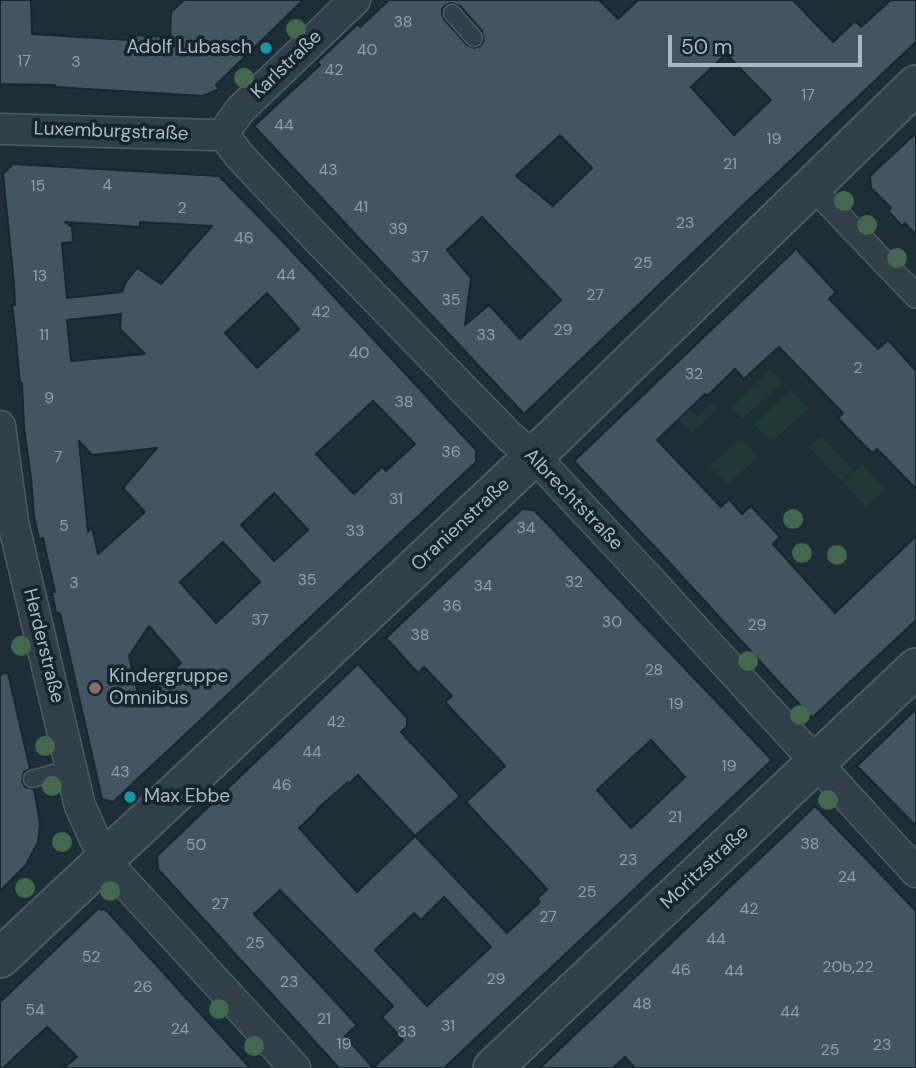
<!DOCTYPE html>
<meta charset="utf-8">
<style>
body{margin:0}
#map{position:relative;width:916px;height:1068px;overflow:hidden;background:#1d2e37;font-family:"DM Sans",sans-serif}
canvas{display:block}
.scale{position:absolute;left:668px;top:35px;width:194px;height:32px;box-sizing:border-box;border:4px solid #a9bac5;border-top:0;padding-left:9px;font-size:21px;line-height:24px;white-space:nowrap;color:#a9bac5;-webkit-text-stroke:5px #16242c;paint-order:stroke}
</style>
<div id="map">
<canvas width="916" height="1068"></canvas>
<div class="scale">50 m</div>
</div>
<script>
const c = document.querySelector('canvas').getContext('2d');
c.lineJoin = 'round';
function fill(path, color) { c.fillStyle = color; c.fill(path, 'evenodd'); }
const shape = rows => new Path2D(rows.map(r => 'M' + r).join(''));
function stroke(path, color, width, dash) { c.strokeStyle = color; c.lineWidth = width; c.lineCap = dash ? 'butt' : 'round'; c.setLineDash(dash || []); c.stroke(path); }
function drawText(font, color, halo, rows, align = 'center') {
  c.font = font + ' "DM Sans",sans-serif'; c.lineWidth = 7; c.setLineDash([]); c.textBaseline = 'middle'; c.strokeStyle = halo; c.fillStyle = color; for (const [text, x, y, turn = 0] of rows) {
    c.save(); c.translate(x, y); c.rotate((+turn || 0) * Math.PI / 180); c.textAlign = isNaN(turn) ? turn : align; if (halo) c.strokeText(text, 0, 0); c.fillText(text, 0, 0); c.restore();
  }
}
const green = shape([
 [771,370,782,382,742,419,731,407],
 [791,390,808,409,771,442,754,424],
 [711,404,716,409,692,433,678,419,689,408,697,417],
 [821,436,853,470,841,481,809,447],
 [741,438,758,457,727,485,710,466],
 [862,464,886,489,866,507,843,482]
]);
const building = shape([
 [0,0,31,0,32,34,130,40,130,35,170,37,171,12,184,0,303,0,216,85,219,89,203,96,54,87,55,85,0,84,0,0],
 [389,0,599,0,618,19,638,0,793,0,833,42,855,21,861,27,891,0,916,0,916,42,682,263,524,414,254,126,320,65,317,62,358,24,360,27,389,0],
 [451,3,460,6,482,31,484,41,480,46,475,48,467,45,444,19,442,14,442,9,446,5,451,3],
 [726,54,771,100,734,135,691,87,726,54],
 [560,135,592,168,553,206,516,176,560,135],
 [482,217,561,300,520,339,489,305,465,325,471,278,447,250,482,217],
 [916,133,916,235,905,223,902,226,888,211,891,208,871,188,870,176,916,133],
 [13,164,219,176,288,247,476,450,476,462,113,802,102,799,60,613,56,613,52,592,55,592,48,561,43,538,39,539,34,516,31,478,24,428,22,383,20,383,15,330,12,305,15,305,14,284,3,174,13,164],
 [65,222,140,227,140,222,212,226,161,284,137,268,126,282,122,292,67,298,62,243,73,242,72,227,65,222],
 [267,293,299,329,257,368,225,333,267,293],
 [121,314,120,329,145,354,71,361,67,320,121,314],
 [373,401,415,444,386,471,382,467,354,494,316,454,373,401],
 [79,441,92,455,157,448,123,488,145,512,98,554,92,527,88,532,79,441],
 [274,493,308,530,274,561,241,525,274,493],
 [223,542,260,582,216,623,180,582,223,542],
 [149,626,181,663,140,702,129,656,149,626],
 [796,249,836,292,829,299,878,349,888,340,916,371,916,489,877,449,872,453,854,435,838,418,843,413,779,347,744,379,735,369,707,396,705,394,657,440,721,507,729,499,742,514,751,506,780,537,773,544,835,613,916,536,916,620,812,718,666,559,574,461,796,249],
 [522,509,534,510,772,760,444,1068,339,1068,158,869,157,856,358,664,407,718,407,726,401,732,460,796,415,836,507,933,540,902,537,899,547,889,466,802,505,766,445,702,452,696,424,667,418,673,386,638,522,509],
 [651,740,685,777,631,828,597,790,651,740],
 [358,775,415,836,357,892,299,828,318,810,317,809,348,782,349,784,358,775],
 [280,890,393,1006,382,1017,403,1040,373,1068,345,1036,357,1025,254,914,280,890],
 [444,897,491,947,427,1006,375,950,414,913,421,920,444,897],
 [8,673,30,769,24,772,22,781,25,787,34,789,40,823,38,842,26,865,0,891,0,674,8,673],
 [916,709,916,826,857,766,916,709],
 [815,806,916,911,916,1068,635,1068,625,1057,613,1068,540,1068,815,806],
 [98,909,106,910,250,1068,64,1068,77,1057,47,1027,3,1068,0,1068,0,1002,98,909]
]);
const service = shape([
 [452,13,474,38],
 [32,779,72,768]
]);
const pedestrian = shape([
 [811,186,916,296]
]);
const minor = shape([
 [0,129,212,135,223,134],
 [223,134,238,154,309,230,510,437,533,456,549,472,657,588,916,872],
 [223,134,240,110,355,0],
 [0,426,13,522,80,806,105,861,295,1068]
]);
const tertiary = shape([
 [0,958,552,439,916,85],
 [493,1068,916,668]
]);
const trees = [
 [296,29],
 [244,78],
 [844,201],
 [867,225],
 [897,258],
 [793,519],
 [802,553],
 [837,555],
 [21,646],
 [748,661],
 [800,715],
 [45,746],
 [52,786],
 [828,800],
 [62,842],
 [25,888],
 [110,891],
 [219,1009],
 [254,1046]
];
const markers = [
 [266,48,7,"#0f9aa8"],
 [95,688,7,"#8d6e63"],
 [130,797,7,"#0f9aa8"]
];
const numberNames = [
 ["38",403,23],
 ["40",367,51],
 ["17",24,62],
 ["3",76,63],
 ["42",334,71],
 ["17",808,96],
 ["44",284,126],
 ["19",774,140],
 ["21",730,165],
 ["43",328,171],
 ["4",107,186],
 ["15",38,187],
 ["41",361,208],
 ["2",182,209],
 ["23",685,224],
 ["39",398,230],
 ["46",244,239],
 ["37",420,258],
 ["25",643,264],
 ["44",286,276],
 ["13",40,277],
 ["27",595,296],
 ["35",451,301],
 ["42",321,313],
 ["29",563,331],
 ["11",44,336],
 ["33",486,336],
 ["40",359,354],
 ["2",858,369],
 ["32",694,375],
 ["9",49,399],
 ["38",404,403],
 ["36",451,453],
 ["7",58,458],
 ["31",396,500],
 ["5",64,527],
 ["34",526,529],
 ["33",355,532],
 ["35",307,581],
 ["32",574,583],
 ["3",74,584],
 ["34",483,587],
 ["36",452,607],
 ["37",260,621],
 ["30",612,623],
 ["29",757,626],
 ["38",420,636],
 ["28",654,671],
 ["19",676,705],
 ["42",336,723],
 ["44",312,753],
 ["19",729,767],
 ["43",120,773],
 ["46",282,786],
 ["21",675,818],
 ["38",810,845],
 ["50",196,846],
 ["23",628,861],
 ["24",847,878],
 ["25",587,893],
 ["27",220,905],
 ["42",749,910],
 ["27",548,918],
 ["44",716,940],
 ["25",255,944],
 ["52",91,958],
 ["20b,22",848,968],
 ["46",681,971],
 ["44",734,972],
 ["29",496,980],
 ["23",289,983],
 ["26",143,988],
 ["48",642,1005],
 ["54",35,1011],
 ["44",790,1013],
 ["21",324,1020],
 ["31",448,1027],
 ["24",180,1030],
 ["33",407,1033],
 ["19",344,1045],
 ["23",882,1046],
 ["25",830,1051]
];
const poiNames = [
 ["Adolf Lubasch",252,48,"right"],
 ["Kindergruppe",109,677],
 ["Omnibus",109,699],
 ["Max Ebbe",144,797]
];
const streetNames = [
 ["Karlstraße",287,65,-44],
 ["Luxemburgstraße",111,132,2],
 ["Albrechtstraße",573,500,46],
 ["Oranienstraße",461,525,-43],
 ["Herderstraße",43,646,76],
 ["Moritzstraße",705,868,-43]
];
fill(green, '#203a37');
fill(building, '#425662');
stroke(building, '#18262e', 2);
stroke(service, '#4d5d66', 19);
stroke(pedestrian, '#4d5d66', 26);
stroke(minor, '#4d5d66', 33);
stroke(tertiary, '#4d5d66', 42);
stroke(service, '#303f48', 16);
stroke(pedestrian, '#303f48', 23);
stroke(minor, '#303f48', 30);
stroke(tertiary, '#303f48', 38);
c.fillStyle = '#42684e';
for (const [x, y] of trees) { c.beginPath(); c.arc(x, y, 10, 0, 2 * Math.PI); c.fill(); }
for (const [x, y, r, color] of markers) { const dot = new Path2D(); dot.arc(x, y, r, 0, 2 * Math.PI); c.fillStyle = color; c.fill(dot); stroke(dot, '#16242c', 2.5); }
drawText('16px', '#8fa1ac', null, numberNames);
drawText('19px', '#a9bac5', '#16242c', poiNames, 'left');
drawText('19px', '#a9bac5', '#16242c', streetNames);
</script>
